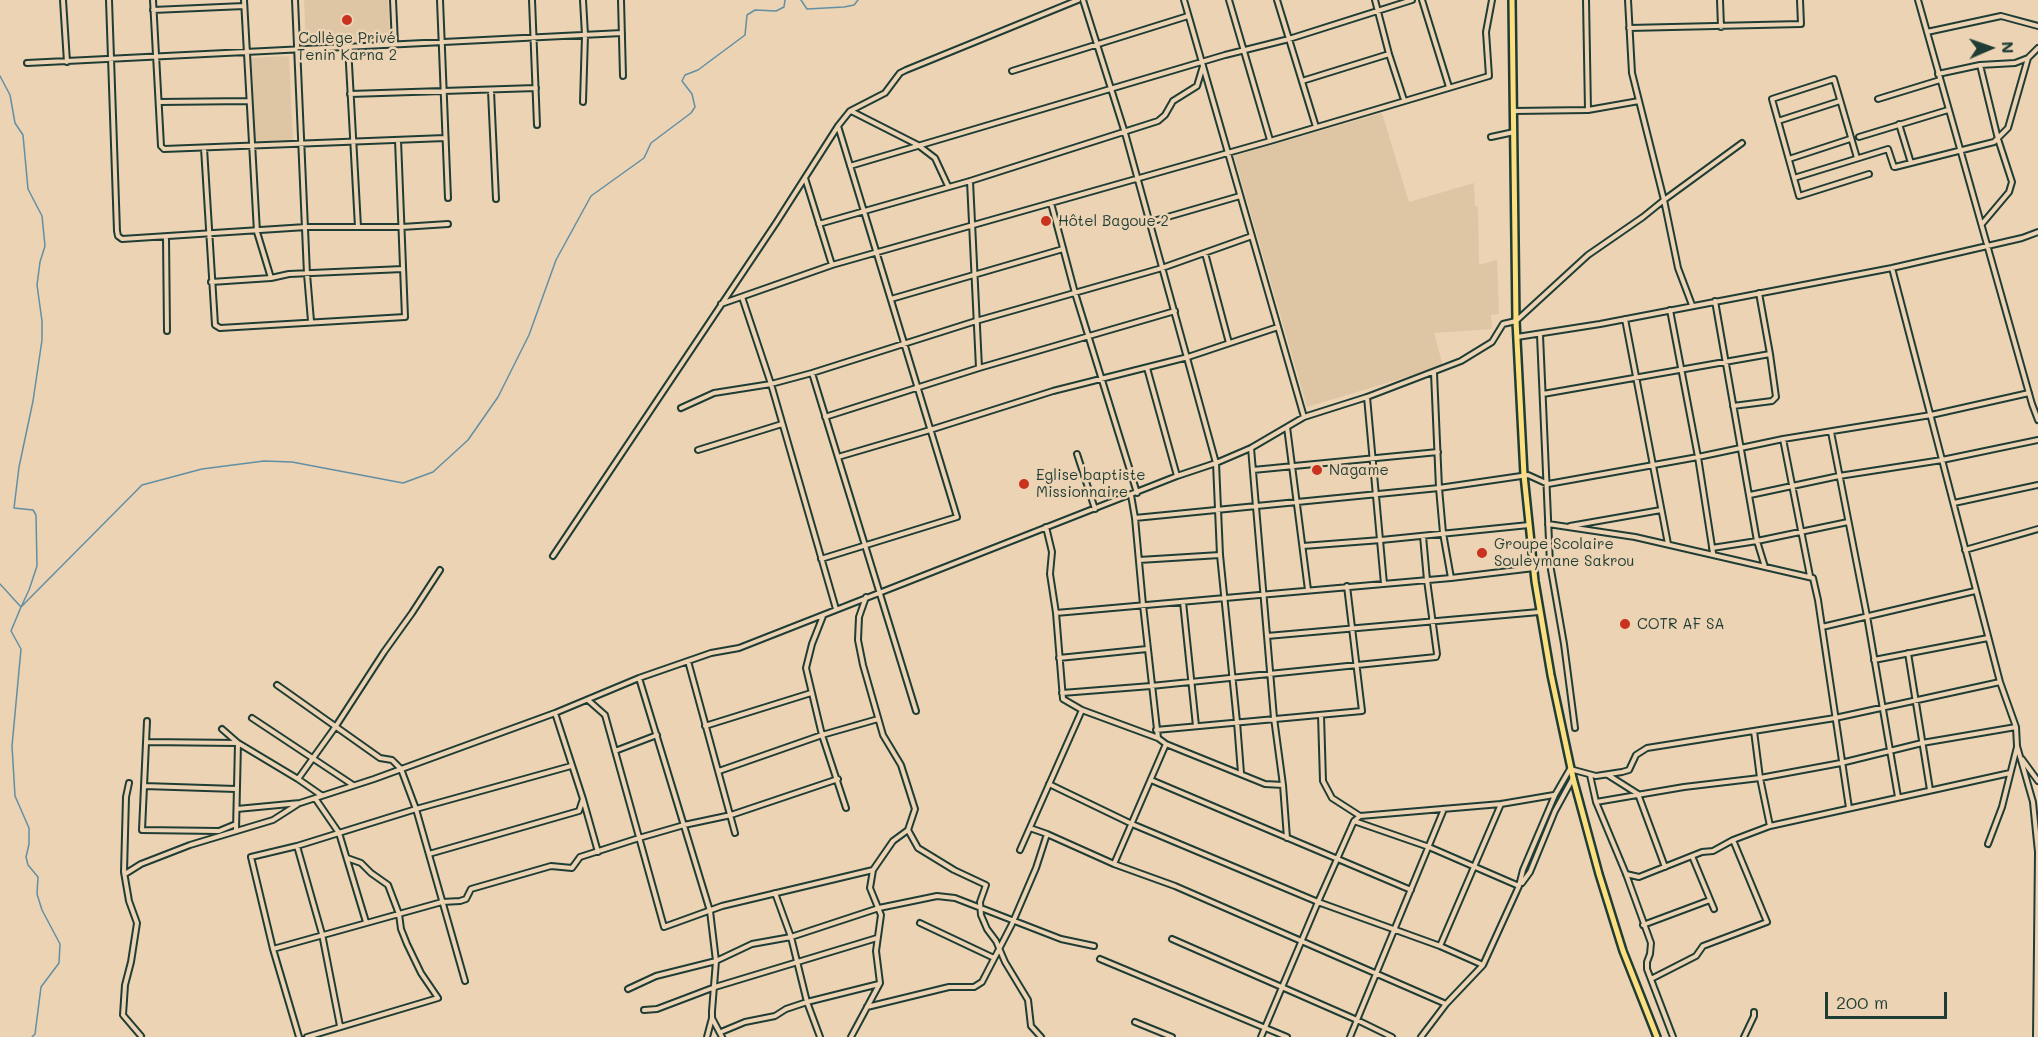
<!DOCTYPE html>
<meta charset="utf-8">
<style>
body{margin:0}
#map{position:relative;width:2038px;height:1037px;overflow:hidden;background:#ecd3b4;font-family:Mali,sans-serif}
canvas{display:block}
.north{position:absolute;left:1960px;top:18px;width:60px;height:60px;-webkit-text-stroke:4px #ecd3b4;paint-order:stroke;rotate:88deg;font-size:16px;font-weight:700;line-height:24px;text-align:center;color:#1f3d34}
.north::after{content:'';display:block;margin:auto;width:21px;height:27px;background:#1f3d34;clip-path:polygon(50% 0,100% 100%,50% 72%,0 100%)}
.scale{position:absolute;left:1825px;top:992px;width:122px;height:27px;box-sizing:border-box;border:3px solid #1f3d34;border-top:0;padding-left:8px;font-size:18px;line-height:21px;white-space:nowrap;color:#1f3d34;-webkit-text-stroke:4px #ecd3b4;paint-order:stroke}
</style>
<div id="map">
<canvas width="2038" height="1037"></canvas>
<div class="north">N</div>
<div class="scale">200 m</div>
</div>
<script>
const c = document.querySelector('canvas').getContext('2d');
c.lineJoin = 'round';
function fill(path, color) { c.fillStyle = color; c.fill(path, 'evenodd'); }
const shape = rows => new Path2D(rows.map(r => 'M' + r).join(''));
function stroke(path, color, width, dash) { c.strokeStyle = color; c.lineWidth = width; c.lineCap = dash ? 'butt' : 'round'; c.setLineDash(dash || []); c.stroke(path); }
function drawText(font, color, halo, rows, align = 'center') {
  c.font = font + ' Mali,sans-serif'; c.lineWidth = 5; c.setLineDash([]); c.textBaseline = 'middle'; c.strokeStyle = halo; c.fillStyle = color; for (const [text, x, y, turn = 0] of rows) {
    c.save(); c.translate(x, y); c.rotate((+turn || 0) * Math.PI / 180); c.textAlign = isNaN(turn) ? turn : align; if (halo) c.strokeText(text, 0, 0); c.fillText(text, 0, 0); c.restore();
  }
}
const built = shape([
 [304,0,388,0,390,40,306,44],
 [289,56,293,140,255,142,250,58],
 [1382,113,1409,202,1474,183,1475,206,1478,206,1479,265,1497,260,1499,314,1491,315,1492,329,1434,333,1443,366,1307,407,1234,156]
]);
const stream = shape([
 [801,0,807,9,844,7,854,5,858,0],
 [0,76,10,95,15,123,23,135,28,189,42,216,45,246,40,262,37,285,42,321,42,340,33,401,19,467,14,508,33,510,36,515,37,566,29,590,21,607,0,584],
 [32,1037,35,1034,41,987,59,963,60,944,42,910,37,894,38,877,28,865,26,857,29,844,29,828,15,796,12,746,21,649,11,631,21,607,142,485,202,469,264,461,292,462,403,483,433,472,468,440,498,397,529,335,556,260,591,196,644,158,651,143,691,113,695,107,692,94,682,81,685,75,698,70,745,35,747,15,755,10,776,11,784,7,785,0]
]);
const street = shape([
 [63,0,67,62],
 [109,0,117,231,118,236,122,239,306,227,402,227,448,224],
 [153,0,161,146,164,149,445,138],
 [244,0,257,232,271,278],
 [295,0,307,274,311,321],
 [393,0,395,44],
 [440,0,448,198],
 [532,0,537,125],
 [583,0,585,35,583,102],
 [621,0,623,76],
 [1083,0,1125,133,1216,463,1220,555,1237,722,1241,773],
 [1184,0,1304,417],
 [1229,0,1270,140],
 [1277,0,1316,127],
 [1375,0,1389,54,1404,100],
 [1422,0,1449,87],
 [1586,0,1588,110],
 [1628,0,1632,73,1664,200,1678,268,1692,305],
 [1720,0,1721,27],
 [1918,0,2032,404,2038,420],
 [153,10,244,6],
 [1629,28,1801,24,1800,0],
 [1927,32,2001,16,2038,26],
 [348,46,358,227],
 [27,63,622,33],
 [1980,65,1998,139,2012,182,2009,192,1982,224],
 [1012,71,1188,16],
 [1938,74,1980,65,2015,63,2028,58,2038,48],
 [1302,81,1389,54],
 [491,91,496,199],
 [350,94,536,88],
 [1878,99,1940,80],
 [159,102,249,101],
 [851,111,918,145,935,158,948,186],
 [1514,111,1588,110,1639,101],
 [1778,121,1840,101],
 [1899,124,1911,163],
 [1491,137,1514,132],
 [1859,137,1948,110],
 [204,148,215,325,220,328,405,317,398,140],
 [1857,158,1834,79,1772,99,1799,196,1869,174],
 [1789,159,1850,139],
 [850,166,1225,55,1289,39,1412,0],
 [805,178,832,265],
 [1794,178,1888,149,1894,167,1895,167,1994,142,2008,128,2028,58],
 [970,181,979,368],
 [1051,203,1075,293,1137,493],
 [1150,222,1240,196],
 [819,224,970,181,1158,121,1165,115,1173,101,1197,86,1203,66],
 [166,237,167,331],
 [1205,253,1229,343],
 [1892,268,2000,682,2016,727,2017,746,2033,802,2038,852,2036,1037],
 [211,282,271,278,289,274,403,269],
 [742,297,771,384,836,609],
 [891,299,1063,249],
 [1715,301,1757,541,1765,567],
 [721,304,832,265,1270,141,1489,76,1486,32,1492,0],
 [1670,310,1698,457,1713,553],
 [1625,319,1668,544],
 [1540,335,1550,564,1564,644,1575,728],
 [1517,337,1600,324,1892,268,2022,238,2038,232],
 [1147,368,1177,476],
 [812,373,916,711],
 [1434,373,1439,488,1443,533,1451,578],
 [1543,394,1770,354],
 [1367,397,1384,584],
 [1733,406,1772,401,1776,397,1770,354,1759,293],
 [681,408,714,393,771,384,812,373,976,321,1162,268,1252,236],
 [825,417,979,368,1175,311],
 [1287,427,1308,590],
 [1831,432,1867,616,1898,797],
 [1783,439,1810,576],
 [1251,448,1274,718,1283,785,1287,838],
 [698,450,782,424],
 [1077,454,1095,509],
 [838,457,930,430,1053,391,1188,357,1278,327],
 [1253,470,1438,452],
 [1131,495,1135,518,1143,605,1158,738],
 [1750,495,1839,476,1942,460,2038,440],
 [1954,503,2038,485],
 [1135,518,1439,488,1528,475,1548,484,1698,457,1783,439,1931,415,2029,393],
 [1548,524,1635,537,1813,578,1818,600,1849,808],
 [1570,526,1661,510],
 [1046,527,1052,552,1050,574,1056,613,1063,699,1082,710,1158,738,1166,744,1265,784,1283,785],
 [1303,546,1381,540,1529,525],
 [1712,548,1757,541,1848,522],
 [1965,550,2038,529],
 [553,556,776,223,838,126,850,111,885,93,900,73,906,70,1078,0],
 [821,559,957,517,838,126],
 [1139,560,1220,555],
 [1183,602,1196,726],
 [1056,613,1451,578,1534,568],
 [823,616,812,644,806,668,822,735,846,808],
 [1822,627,1975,591],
 [1267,636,1539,612],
 [1908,653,1930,790],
 [1059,658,1147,649],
 [1874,660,1988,638],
 [688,661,735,833],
 [639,678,710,911,716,961,712,1011,712,1018,722,1037],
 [277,685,380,758,392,760,401,769,416,809,465,981],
 [1062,693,1151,686,1436,657,1437,654,1427,580,1423,536],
 [588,700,605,715,664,927,722,906,873,870],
 [555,713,583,799,598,852],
 [1321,715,1323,781,1332,798,1360,816],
 [252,718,353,785],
 [147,721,142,830,219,831,236,824],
 [705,726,811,693],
 [222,729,238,743,298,779,321,795],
 [1156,730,1362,711,1347,586],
 [1754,731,1760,778,1770,826],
 [146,742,238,743,236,830],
 [615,751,657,735],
 [2022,759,2038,781],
 [719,771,822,735,878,719],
 [1590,775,1596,802,1626,874,1651,943,1650,954,1647,962,1647,969,1673,1037],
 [1608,775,1638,794,1665,867],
 [298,779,336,726,384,652,412,613,440,570],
 [1151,780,1411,890],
 [129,783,126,797,124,872,129,901,137,923,131,962,125,985,123,1015,141,1036],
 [1049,784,1132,824,1318,902,1440,946,1483,965],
 [144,786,236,789],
 [315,798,339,833,366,922],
 [1596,802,1684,787,1760,778,1841,763,1922,743,2016,727],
 [237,809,300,803,374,779,555,713,639,678,711,653,739,648,1177,476,1216,463,1251,448,1304,417,1367,397,1461,361,1492,342,1503,324,1516,321,1588,255,1643,217,1664,200,1742,143],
 [1354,821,1429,847,1519,886],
 [1030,828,1047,834,1114,864,1175,886,1446,1004],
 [908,830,918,848,954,870,986,885,980,902,981,915,987,929,996,941,1005,962,1028,1000,1031,1026,1041,1037],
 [1988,844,2002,807,2017,747],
 [297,846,322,934,340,1026],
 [1020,850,1082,710],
 [429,854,579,811,583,799],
 [1692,856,1714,909],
 [1114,864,1166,744],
 [125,874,141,864,190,845,273,820,298,804],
 [1626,874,1639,877,1702,852,1713,851,1733,840,1770,826,2010,773],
 [1522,883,1530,872,1555,811,1573,778],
 [775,893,791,937,807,1002,820,1037],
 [920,923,994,958],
 [1643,925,1710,900],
 [1172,939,1357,1020,1392,1037],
 [1440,946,1501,804],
 [273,949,442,902,460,901,466,899,471,889,551,866,572,868,580,857,639,838,684,825,731,815,838,779],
 [1100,959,1287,1037],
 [1651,979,1696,956,1703,946,1767,922,1733,840],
 [628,989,656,976,716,961,752,944,791,937,879,908,937,896,955,898,1061,939,1094,946],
 [867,1007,949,987,974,987,982,982,1012,924,1036,868,1047,834],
 [644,1010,657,1009,715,987,877,938],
 [1135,1022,1172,1037],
 [721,1032,745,1022,775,1016,786,1009,807,1002,879,984],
 [299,1037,273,949,251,857,297,846,416,809,571,766],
 [307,1037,438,998,421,973,407,944,401,929,399,914,388,885,371,873,361,863,347,858],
 [707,1037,712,1018],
 [851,1037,880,983,876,951,881,915,870,888,873,870,893,841,908,830,915,809,901,765,883,735,863,665,858,640,859,617,866,597],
 [1261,1037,1318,902,1354,821,1360,816,1501,804,1554,795],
 [1350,1037,1444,809],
 [1421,1037,1446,1004,1483,965,1519,886,1523,870,1555,795,1570,769,1596,776,1622,772,1629,770,1636,755,1647,748,1835,718,2000,682],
 [1744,1037,1754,1016,1754,1012]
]);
const primary = shape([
 [1512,0,1516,321,1524,475,1535,581,1551,675,1573,778,1599,874,1623,951,1657,1037]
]);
const markers = [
 [347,20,6,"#c8321e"],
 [1046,221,6,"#c8321e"],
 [1317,470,6,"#c8321e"],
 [1024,484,6,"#c8321e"],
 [1482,553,6,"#c8321e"],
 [1625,624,6,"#c8321e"]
];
const poiNames = [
 ["Collège Privé",347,38,"center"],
 ["Tenin Karna 2",347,55,"center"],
 ["Hôtel Bagoue 2",1058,221],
 ["Nagame",1329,470],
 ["Eglise baptiste",1036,475],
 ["Missionnaire",1036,492],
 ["Groupe Scolaire",1494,544],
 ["Souleymane Sakrou",1494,561],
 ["COTR AF SA",1637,624]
];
fill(built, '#dec5a4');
stroke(stream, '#628fa3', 1.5);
stroke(street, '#1f3d34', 8);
stroke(primary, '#1f3d34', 10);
stroke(street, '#ecd3b4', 4);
stroke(primary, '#fedf80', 5);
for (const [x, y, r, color] of markers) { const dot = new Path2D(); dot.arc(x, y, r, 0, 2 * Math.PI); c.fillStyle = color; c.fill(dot); stroke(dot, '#ecd3b4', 2); }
drawText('15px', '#1f3d34', '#ecd3b4', poiNames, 'left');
</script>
